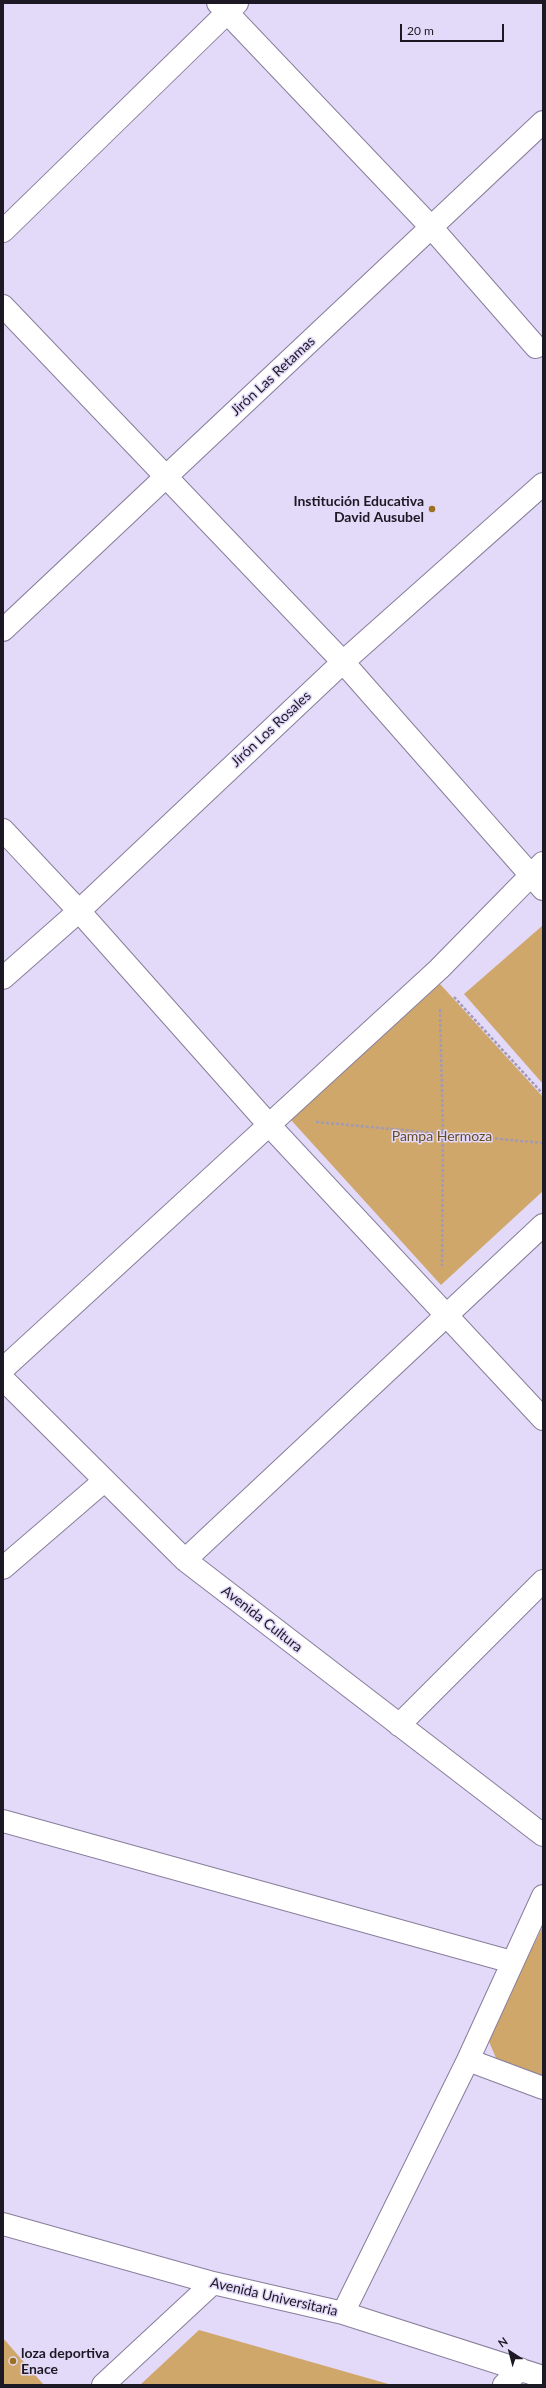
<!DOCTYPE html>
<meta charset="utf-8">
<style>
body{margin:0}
#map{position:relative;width:546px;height:2388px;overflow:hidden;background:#e3d9f8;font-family:Lato,sans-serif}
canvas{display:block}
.frame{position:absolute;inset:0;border:4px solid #1c1924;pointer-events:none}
.north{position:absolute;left:490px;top:2332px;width:40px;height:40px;-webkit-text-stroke:3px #e3d9f8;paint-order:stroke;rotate:324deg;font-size:11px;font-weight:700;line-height:16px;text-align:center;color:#1c1924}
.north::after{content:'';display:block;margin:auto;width:14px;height:18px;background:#1c1924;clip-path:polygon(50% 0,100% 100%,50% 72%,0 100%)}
.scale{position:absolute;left:400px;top:24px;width:104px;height:18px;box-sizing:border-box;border:2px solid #1c1924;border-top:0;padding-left:5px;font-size:12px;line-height:14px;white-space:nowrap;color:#1c1924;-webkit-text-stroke:3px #e3d9f8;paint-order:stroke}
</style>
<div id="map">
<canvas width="546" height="2388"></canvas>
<div class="frame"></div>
<div class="north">N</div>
<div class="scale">20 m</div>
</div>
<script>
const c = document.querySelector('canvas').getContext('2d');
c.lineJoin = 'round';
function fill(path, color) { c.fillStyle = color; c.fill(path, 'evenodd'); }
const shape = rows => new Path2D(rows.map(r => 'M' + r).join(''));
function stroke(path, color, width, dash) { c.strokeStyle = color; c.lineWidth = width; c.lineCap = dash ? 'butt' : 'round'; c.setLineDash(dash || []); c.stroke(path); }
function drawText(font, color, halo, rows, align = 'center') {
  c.font = font + ' Lato,sans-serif'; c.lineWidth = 3; c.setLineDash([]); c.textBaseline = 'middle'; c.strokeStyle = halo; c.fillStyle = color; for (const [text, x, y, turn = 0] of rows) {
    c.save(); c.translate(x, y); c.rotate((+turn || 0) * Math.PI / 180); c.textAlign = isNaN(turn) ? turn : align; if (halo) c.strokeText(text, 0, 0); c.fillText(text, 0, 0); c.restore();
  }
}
const green = shape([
 [542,926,543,928,543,1084,464,994],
 [440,984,543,1097,543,1191,441,1285,291,1120],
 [543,1926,543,2080,499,2065,487,2037],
 [199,2330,392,2385,140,2385],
 [3,2338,43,2384,42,2385,3,2385]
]);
const path = shape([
 [454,997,543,1094],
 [440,1009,443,1133,442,1266],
 [316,1122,543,1143]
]);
const minor = shape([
 [218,3,431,227,536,347],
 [3,231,237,3],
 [3,306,343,662,543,889],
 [3,630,543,122],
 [3,830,79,911,270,1126,543,1419],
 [3,978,79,911,343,662,543,484],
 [3,1369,439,969,543,863],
 [3,1379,185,1560,543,1835],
 [185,1560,543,1225],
 [3,1568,104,1481],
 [399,1725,543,1581],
 [3,1821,512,1962],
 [468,2060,543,2088],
 [3,2224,213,2283,343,2313,543,2377],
 [343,2313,468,2060,543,1896],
 [103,2385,213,2283],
 [504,2385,520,2369]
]);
const markers = [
 [432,509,4,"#9d7021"],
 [13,2361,4,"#9d7021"]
];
const streetNames = [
 ["Jirón Las Retamas",273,376,-43],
 ["Jirón Los Rosales",271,729,-43],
 ["Avenida Cultura",262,1619,38],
 ["Avenida Universitaria",274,2297,13]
];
const poiNames = [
 ["Institución Educativa",424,501],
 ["David Ausubel",424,517],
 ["loza deportiva",21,2353,"left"],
 ["Enace",21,2369,"left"]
];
const parkNames = [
 ["Pampa Hermoza",442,1136]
];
fill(green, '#d0a76b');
stroke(minor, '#877e9b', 24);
stroke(path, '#a29ab2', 2.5, [3, 2]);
stroke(minor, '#fff', 22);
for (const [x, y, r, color] of markers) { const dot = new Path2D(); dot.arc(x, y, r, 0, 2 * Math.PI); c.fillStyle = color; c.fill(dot); stroke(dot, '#e3d9f8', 1.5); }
drawText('14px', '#1c1924', '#e3d9f8', streetNames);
drawText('bold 14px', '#1c1924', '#e3d9f8', poiNames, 'right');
drawText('14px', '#664d28', '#e3d9f8', parkNames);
</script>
